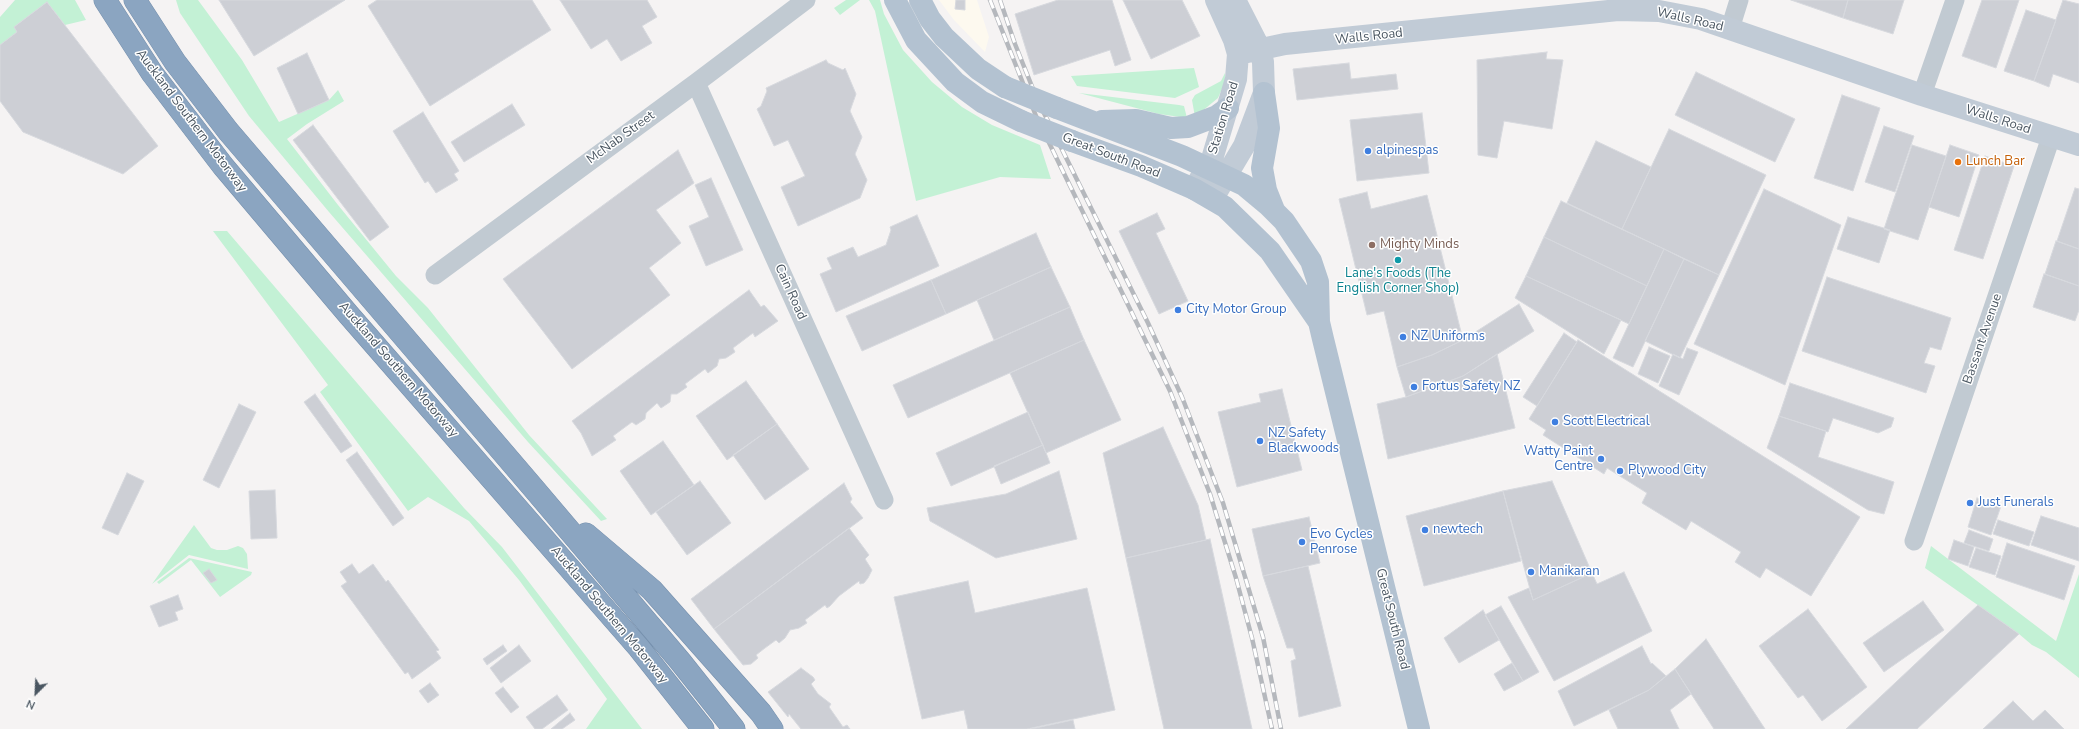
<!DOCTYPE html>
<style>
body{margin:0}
#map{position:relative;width:2079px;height:729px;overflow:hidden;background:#f5f3f3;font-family:"Nunito Sans",sans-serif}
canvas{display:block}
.north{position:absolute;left:16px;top:673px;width:40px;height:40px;-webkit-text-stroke:3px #fff;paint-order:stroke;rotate:204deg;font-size:11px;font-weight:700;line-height:16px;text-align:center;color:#4a5661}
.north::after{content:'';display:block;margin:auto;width:14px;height:18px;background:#4a5661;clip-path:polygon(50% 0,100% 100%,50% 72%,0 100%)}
</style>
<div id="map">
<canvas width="2079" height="729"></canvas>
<div class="north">N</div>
</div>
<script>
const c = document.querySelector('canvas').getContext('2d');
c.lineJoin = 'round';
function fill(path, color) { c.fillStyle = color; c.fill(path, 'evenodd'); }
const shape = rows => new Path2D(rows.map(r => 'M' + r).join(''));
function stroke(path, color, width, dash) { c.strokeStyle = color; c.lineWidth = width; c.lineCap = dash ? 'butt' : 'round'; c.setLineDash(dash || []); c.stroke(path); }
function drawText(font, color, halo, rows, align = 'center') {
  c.font = font + ' "Nunito Sans",sans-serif'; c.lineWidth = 3; c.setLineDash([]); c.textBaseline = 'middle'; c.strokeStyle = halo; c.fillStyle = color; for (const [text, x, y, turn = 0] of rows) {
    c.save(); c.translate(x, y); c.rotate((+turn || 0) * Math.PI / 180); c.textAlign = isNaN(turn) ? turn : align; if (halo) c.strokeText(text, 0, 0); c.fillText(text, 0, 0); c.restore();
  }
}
const commercial = shape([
 [939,0,977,0,989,37,985,52,954,20]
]);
const green = shape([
 [15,0,75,0,86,20,65,25,47,2,14,27,17,32,0,45,0,17],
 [176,0,198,0,242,60,279,122,329,100,338,90,344,101,307,124,287,139,338,205,396,276,428,308,529,435,607,519,601,521,528,442,329,212,249,116,180,13],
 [846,0,860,0,840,15,834,8],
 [869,0,880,0,884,14,903,50,932,82,962,107,992,125,1040,145,1051,179,1000,177,916,201,875,11],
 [1194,68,1199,87,1175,98,1077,86,1071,76],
 [1225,73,1225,82,1218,98,1195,117,1192,100,1195,95,1221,81],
 [1079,93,1179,105,1184,106,1187,118,1159,114],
 [213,231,227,231,464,508,502,547,642,729,586,729,607,699,519,580,469,521,428,497,408,511,320,392,328,385],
 [194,525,211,548,217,550,227,550,238,546,243,548,247,554,248,569,189,555,152,584],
 [1931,546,2056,641,2079,574,2079,678,2046,652,2032,645,2019,634,1925,568],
 [189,558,252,572,251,575,220,597,191,560,159,584,157,582]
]);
const building = shape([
 [219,0,345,0,254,56,219,0],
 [377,0,532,0,551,30,430,106,368,6,377,0],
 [560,0,647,0,657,17,642,26,652,43,621,61,607,39,591,49,560,0],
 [956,0,965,0,965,10,955,9,956,0],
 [1058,0,1112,0,1131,60,1115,66,1110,50,1034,75,1015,14,1058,0],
 [1123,0,1182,0,1200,36,1151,59,1123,0],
 [1791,0,1848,0,1843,18,1791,0],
 [1848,0,1904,0,1893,34,1843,18,1848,0],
 [1982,0,2019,0,1996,68,1962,56,1982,0],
 [2063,0,2079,4,2079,83,2053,74,2049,87,2034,81,2063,0],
 [47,2,158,146,123,174,23,132,0,101,0,45,17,32,14,27,47,2],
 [2026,10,2056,20,2034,81,2004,71,2026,10],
 [1547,52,1546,59,1563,60,1552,129,1504,121,1497,158,1478,155,1477,60,1547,52],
 [307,53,329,100,298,114,277,68,307,53],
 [826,60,828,63,843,70,845,68,856,94,850,111,862,137,855,154,867,180,860,198,798,226,781,187,805,176,788,140,774,146,757,109,761,106,767,91,766,88,826,60],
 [1349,63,1351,79,1396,74,1398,89,1297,100,1293,69,1349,63],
 [1696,72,1795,119,1775,162,1675,115,1696,72],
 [1842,95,1880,108,1853,191,1814,178,1842,95],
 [512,104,525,125,464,162,451,142,512,104],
 [423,112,459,171,454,174,458,180,436,193,428,181,425,183,393,131,423,112],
 [1422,113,1429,173,1357,181,1350,120,1422,113],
 [313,125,389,227,370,241,293,140,313,125],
 [1884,126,1914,136,1895,192,1865,182,1884,126],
 [1669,129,1766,175,1719,275,1622,229,1669,129],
 [1596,141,1651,167,1622,229,1567,203,1596,141],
 [1912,145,1946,156,1918,240,1884,229,1912,145],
 [1950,145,1979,155,1959,217,1929,207,1950,145],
 [678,150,694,183,656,210,681,243,649,268,670,295,572,369,503,279,678,150],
 [1985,156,2014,166,1983,259,1954,250,1985,156],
 [711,178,743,250,706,266,689,226,709,217,695,185,711,178],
 [2075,188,2079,189,2079,249,2057,241,2075,188],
 [1764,189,1841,225,1785,385,1694,344,1764,189],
 [1367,192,1371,209,1427,195,1463,340,1432,355,1397,367,1384,311,1367,315,1339,199,1367,192],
 [1561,201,1664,249,1647,286,1544,237,1561,201],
 [1157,213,1165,229,1156,233,1188,301,1159,314,1119,231,1157,213],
 [917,215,939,266,836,312,820,274,832,269,827,258,853,247,858,257,886,245,891,230,890,227,917,215],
 [1848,217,1890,230,1879,263,1837,249,1848,217],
 [1036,233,1051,267,946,314,931,280,1036,233],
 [1544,237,1647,286,1629,324,1526,276,1544,237],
 [2056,241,2079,249,2079,286,2045,274,2056,241],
 [1664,249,1684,259,1633,367,1613,358,1664,249],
 [1684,259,1719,275,1680,358,1645,341,1684,259],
 [1051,267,1070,307,994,340,977,300,1051,267],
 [2044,274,2079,286,2079,310,2075,321,2033,307,2044,274],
 [1526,276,1621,320,1604,354,1515,298,1526,276],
 [1827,277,1951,318,1941,350,1930,347,1924,363,1935,366,1926,393,1802,351,1827,277],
 [931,280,946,314,862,351,846,316,931,280],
 [749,290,761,307,764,305,778,321,755,337,753,333,733,348,735,352,726,358,719,359,717,366,708,373,705,369,685,384,687,387,677,394,671,394,670,402,661,408,657,403,646,413,645,419,636,425,632,422,613,436,616,440,592,456,581,433,572,421,749,290],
 [1519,304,1534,331,1463,376,1406,397,1397,367,1432,355,1463,340,1519,304],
 [1070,307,1084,340,908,418,893,385,1070,307],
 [1564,333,1577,342,1537,406,1523,397,1564,333],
 [1084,340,1121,420,1046,453,1010,373,1084,340],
 [1578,340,1860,517,1811,596,1766,568,1760,578,1735,562,1741,552,1691,521,1686,530,1642,503,1647,493,1607,468,1604,474,1543,435,1546,430,1529,419,1578,340],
 [1649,347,1670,356,1658,383,1638,374,1649,347],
 [1687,348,1698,352,1679,395,1659,386,1673,354,1683,359,1687,348],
 [1497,354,1515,428,1388,459,1377,404,1406,397,1463,376,1497,354],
 [746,381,777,424,727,460,696,416,746,381],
 [1790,383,1894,418,1891,427,1878,433,1833,418,1828,432,1779,416,1790,383],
 [1282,389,1302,470,1237,487,1218,412,1261,402,1259,394,1282,389],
 [315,394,352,446,341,453,304,402,315,394],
 [239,404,256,412,219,488,203,480,239,404],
 [1028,412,1043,445,951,486,936,453,1028,412],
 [1779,416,1826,431,1818,457,1894,482,1884,514,1868,510,1767,448,1779,416],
 [777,424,809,469,765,500,733,455,777,424],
 [1163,427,1198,505,1206,540,1126,558,1103,453,1163,427],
 [663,441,694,485,651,515,620,471,663,441],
 [1043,445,1050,463,1001,484,994,466,1043,445],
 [357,452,404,518,393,526,346,460,357,452],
 [1059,471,1077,539,996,558,930,521,927,508,1006,494,1059,471],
 [127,473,144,481,118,535,102,528,127,473],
 [700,481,731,523,687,555,656,512,700,481],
 [1552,481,1592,573,1533,600,1503,491,1552,481],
 [844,483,852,499,850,502,863,518,714,629,691,599,844,483],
 [275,490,277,538,251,539,249,491,275,490],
 [1503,491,1521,561,1424,586,1406,516,1503,491],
 [1977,498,2001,506,1991,535,1968,527,1977,498],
 [2041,516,2079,528,2079,561,2031,545,2041,516],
 [1309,517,1320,563,1263,576,1252,529,1309,517],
 [1998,520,2034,532,2029,546,1993,534,1998,520],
 [849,528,869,555,865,559,872,570,868,578,864,583,860,584,859,581,839,596,830,606,827,608,825,605,805,620,807,623,799,628,790,630,785,638,779,643,776,640,765,648,756,655,758,658,751,664,743,665,714,629,849,528],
 [1969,530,1993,539,1989,551,1964,543,1969,530],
 [1210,539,1252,729,1164,729,1126,558,1210,539],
 [1954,540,1974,547,1968,566,1948,559,1954,540],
 [2007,543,2075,566,2064,600,1996,577,2007,543],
 [1976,548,2001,556,1995,575,1969,567,1976,548],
 [352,564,359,574,373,564,386,582,388,580,439,650,436,651,441,658,412,679,408,672,405,674,341,586,347,582,340,572,352,564],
 [1308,566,1341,706,1299,717,1291,661,1296,659,1293,648,1287,648,1263,576,1308,566],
 [209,569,217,580,211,583,203,573,209,569],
 [1624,572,1652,631,1554,681,1508,597,1529,588,1533,600,1592,573,1597,584,1624,572],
 [968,581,975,613,1087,588,1115,710,1027,729,968,729,964,710,922,719,894,597,968,581],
 [178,595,183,609,175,612,178,620,159,627,150,606,178,595],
 [1923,601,1944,630,1884,672,1863,643,1923,601],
 [1978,605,2019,634,1917,729,1846,729,1978,605],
 [1501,606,1539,672,1523,681,1485,615,1501,606],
 [1808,609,1867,687,1822,721,1803,695,1798,698,1759,646,1808,609],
 [1483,610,1499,640,1459,663,1444,638,1483,610],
 [1706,639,1765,729,1714,729,1675,669,1706,639],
 [503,645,507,651,487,665,483,659,503,645],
 [519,645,531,661,501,683,490,668,519,645],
 [1642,646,1651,664,1652,663,1666,676,1649,690,1574,726,1558,691,1642,646],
 [1512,663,1523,681,1504,691,1494,674,1512,663],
 [801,668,813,677,815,680,811,684,818,694,831,704,829,707,843,727,847,725,850,729,801,729,789,714,788,717,768,692,801,668],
 [1675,669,1691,694,1670,710,1679,729,1618,729,1609,710,1649,690,1675,669],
 [430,683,439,695,428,703,419,691,430,683],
 [503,687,519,707,511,713,495,693,503,687],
 [557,695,568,710,542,729,535,729,526,717,557,695],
 [2013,701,2033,721,2045,710,2064,729,1983,729,2013,701],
 [570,713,575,720,562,729,551,729,570,713],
 [1073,720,1075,729,1031,729,1073,720]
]);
const minor = shape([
 [1730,29,1739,0],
 [696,83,884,500],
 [1922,95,1955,0],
 [435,275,696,83,806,0],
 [1914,541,2051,137]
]);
const secondary = shape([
 [1238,54,1285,44,1618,10,1659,11,1701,19,1922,95,2079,145],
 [1194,189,1212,159,1236,79,1238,54,1234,40,1216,0],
 [1213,198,1244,146,1264,93,1263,62,1260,49,1235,0]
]);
const primary = shape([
 [895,0,916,40,955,82,982,102,1021,121],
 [920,0,930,19,944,37,978,69,1005,87],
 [1264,93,1269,128,1262,168,1266,190,1274,210],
 [1057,108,1182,156,1244,185,1268,205,1284,221,1311,261,1318,282,1319,322,1323,339,1419,729],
 [1102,121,1136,120,1171,128,1188,127,1217,116,1228,108],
 [1072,141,1141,166,1194,189,1225,207,1270,251,1319,322]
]);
const motorway = shape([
 [105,0,152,73,223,166,348,314,639,648,703,729],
 [135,0,175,62,228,131,535,490,680,661,734,729],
 [586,534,652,590,761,713,772,729]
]);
const rail = shape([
 [990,0,1036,116,1170,391,1210,494,1236,578,1252,638,1272,729],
 [1000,0,1015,44,1037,99,1148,323,1182,397,1223,503,1263,637,1281,729]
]);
const primaryBridge = shape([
 [1005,87,1057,108],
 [1021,121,1072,141]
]);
const markers = [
 [1368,151,4,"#3f7fe0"],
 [1958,162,4,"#e8710a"],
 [1372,245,4,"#8d6e63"],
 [1398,260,4,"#0f9aa8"],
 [1178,310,4,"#3f7fe0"],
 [1403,337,4,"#3f7fe0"],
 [1414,387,4,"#3f7fe0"],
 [1555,422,4,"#3f7fe0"],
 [1260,441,4,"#3f7fe0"],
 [1601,459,4,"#3f7fe0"],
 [1620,471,4,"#3f7fe0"],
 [1970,503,4,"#3f7fe0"],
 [1425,530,4,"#3f7fe0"],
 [1302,542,4,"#3f7fe0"],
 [1531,572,4,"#3f7fe0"]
];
const streetNames = [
 ["Walls Road",1690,20,13],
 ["Walls Road",1369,37,-6],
 ["Station Road",1224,118,-73],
 ["Walls Road",1998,120,18],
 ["Auckland Southern Motorway",191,121,53],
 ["McNab Street",621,138,-36],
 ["Great South Road",1111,156,21],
 ["Cain Road",790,292,66],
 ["Bassant Avenue",1983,339,-71],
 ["Auckland Southern Motorway",398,370,49],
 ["Auckland Southern Motorway",609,615,50],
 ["Great South Road",1392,619,76]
];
const shopNames = [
 ["alpinespas",1376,151],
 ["City Motor Group",1186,310],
 ["NZ Uniforms",1411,337],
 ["Fortus Safety NZ",1422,387],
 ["Scott Electrical",1563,422],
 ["NZ Safety",1268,434],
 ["Blackwoods",1268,449],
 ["Watty Paint",1593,452,"right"],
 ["Centre",1593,467,"right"],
 ["Plywood City",1628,471],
 ["Just Funerals",1978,503],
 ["newtech",1433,530],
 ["Evo Cycles",1310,535],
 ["Penrose",1310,550],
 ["Manikaran",1539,572]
];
const foodNames = [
 ["Lunch Bar",1966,162]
];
const educationNames = [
 ["Mighty Minds",1380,245]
];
const cultureNames = [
 ["Lane's Foods (The",1398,274],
 ["English Corner Shop)",1398,289]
];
fill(commercial, '#fdf9ef');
fill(green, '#c3f1d5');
fill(building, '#cdcfd5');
stroke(building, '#d7d9de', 1);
stroke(motorway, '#7690ad', 23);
stroke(minor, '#c1cad2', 19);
stroke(secondary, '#c1cbd6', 22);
stroke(primary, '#b3c2d1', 22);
stroke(motorway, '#8ba5c1', 22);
stroke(rail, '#b5b8bd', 4.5);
stroke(rail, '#fff', 3, [9]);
stroke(primaryBridge, '#b3c2d1', 22);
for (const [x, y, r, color] of markers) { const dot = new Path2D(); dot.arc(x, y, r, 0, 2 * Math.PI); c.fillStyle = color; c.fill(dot); stroke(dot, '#fff', 1.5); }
drawText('13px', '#4a5661', '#fff', streetNames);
drawText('13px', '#366cbe', '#fff', shopNames, 'left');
drawText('13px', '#c56008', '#fff', foodNames, 'left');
drawText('13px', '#785e54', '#fff', educationNames, 'left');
drawText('13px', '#0d838f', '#fff', cultureNames);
</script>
